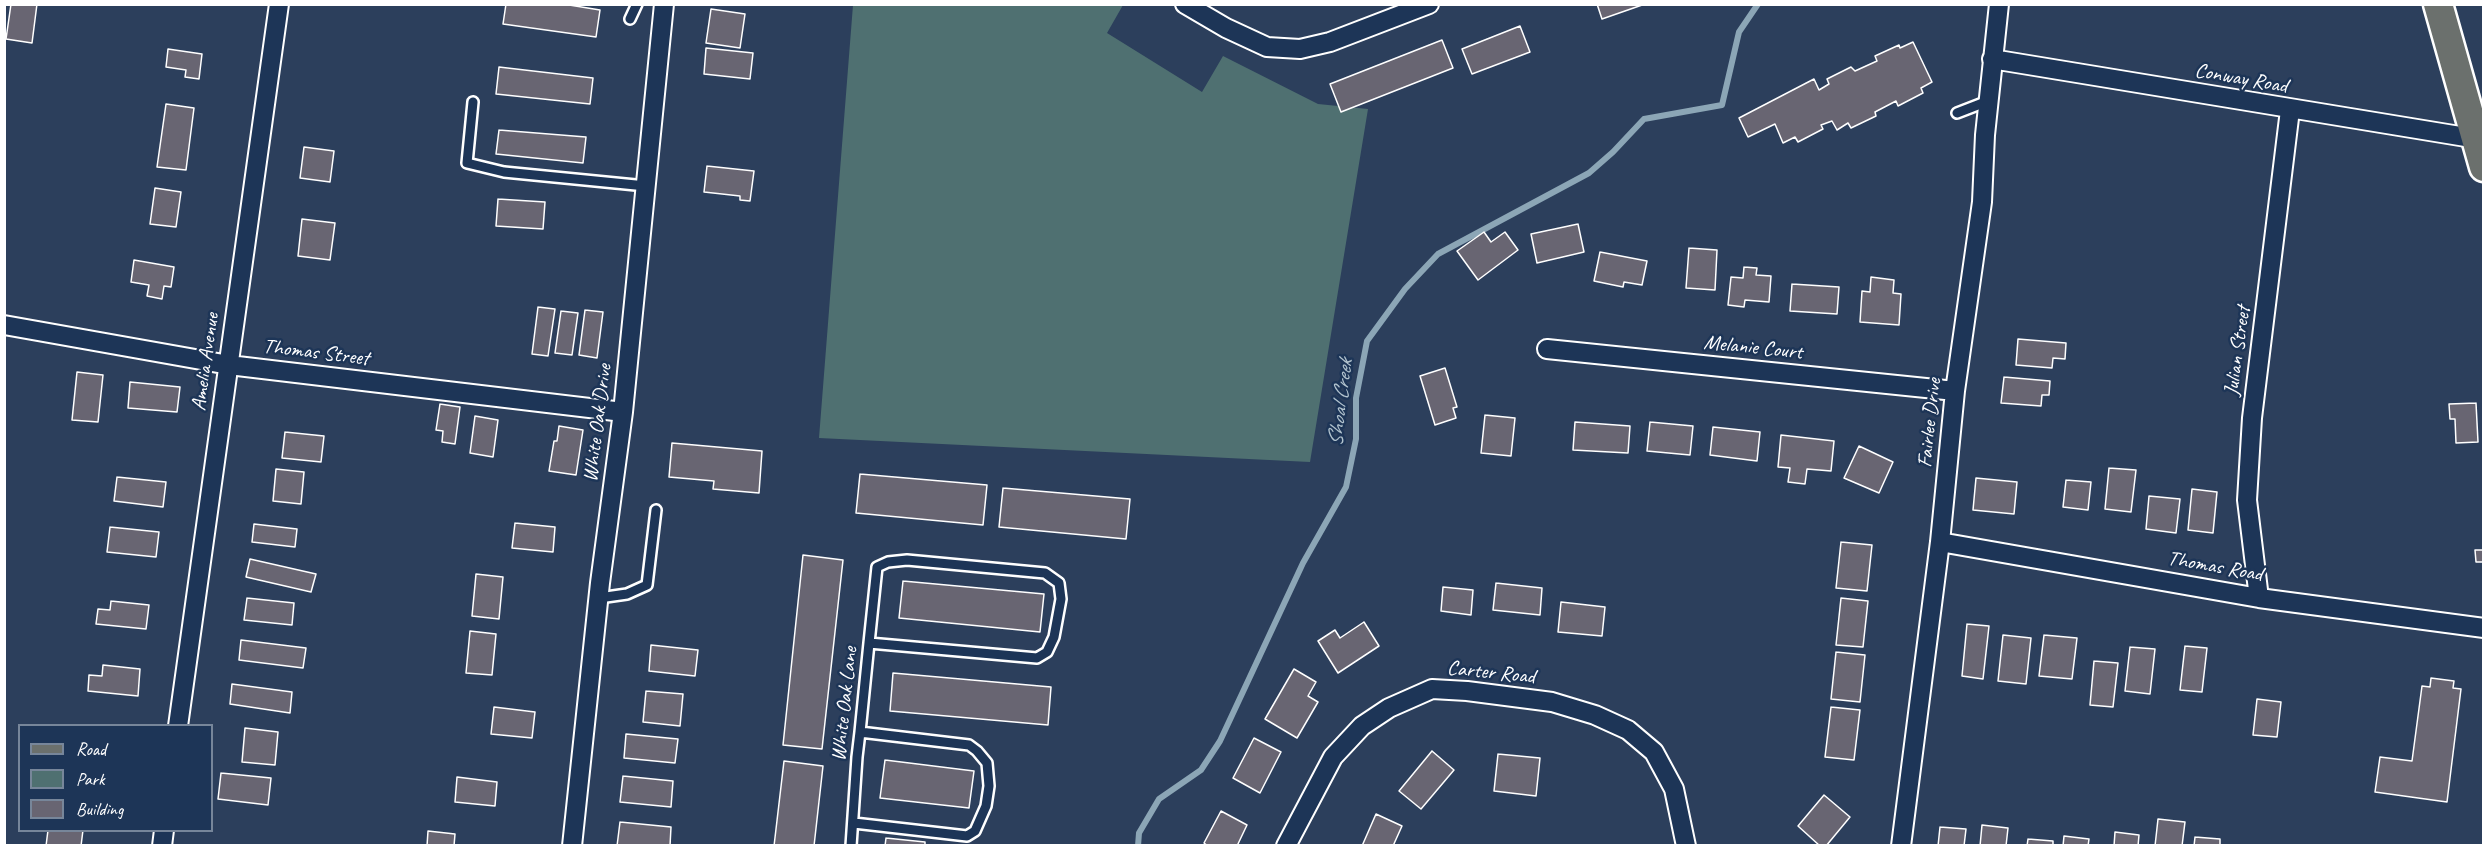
<!DOCTYPE html>
<style>
body{margin:0}
#map{position:relative;width:2488px;height:850px;overflow:hidden;background:#2c3f5c;font-family:Caveat,sans-serif}
canvas{display:block}
.frame{position:absolute;inset:0;border:6px solid #fff;pointer-events:none}
.legend{position:absolute;left:18px;top:724px;width:195px;height:108px;box-sizing:border-box;background:#1d3557;border:2px solid #77869a;margin:0;padding:8px 10px;list-style:none;font-size:18px;color:#fff}
.legend li{display:flex;align-items:center;gap:12px;height:30px}
.legend b{width:30px;border:2px solid #77869a}
</style>
<div id="map">
<canvas width="2488" height="850"></canvas>
<div class="frame"></div>
<ul class="legend">
<li><b style="height:8px;background:#6b706d"></b>Road</li>
<li><b style="height:16px;background:#4f7071"></b>Park</li>
<li><b style="height:16px;background:#686572"></b>Building</li>
</ul>
</div>
<script>
const c = document.querySelector('canvas').getContext('2d');
c.lineJoin = 'round';
function fill(path, color) { c.fillStyle = color; c.fill(path, 'evenodd'); }
const shape = rows => new Path2D(rows.map(r => 'M' + r).join(''));
function stroke(path, color, width, dash) { c.strokeStyle = color; c.lineWidth = width; c.lineCap = dash ? 'butt' : 'round'; c.setLineDash(dash || []); c.stroke(path); }
function drawText(font, color, halo, rows, align = 'center') {
  c.font = font + ' Caveat,sans-serif'; c.lineWidth = 5; c.setLineDash([]); c.textBaseline = 'middle'; c.strokeStyle = halo; c.fillStyle = color; for (const [text, x, y, turn = 0] of rows) {
    c.save(); c.translate(x, y); c.rotate((+turn || 0) * Math.PI / 180); c.textAlign = isNaN(turn) ? turn : align; if (halo) c.strokeText(text, 0, 0); c.fillText(text, 0, 0); c.restore();
  }
}
const green = shape([
 [853,5,1123,5,1107,33,1202,92,1223,56,1318,104,1368,109,1310,462,819,438]
]);
const stream = shape([
 [1138,846,1139,833,1159,799,1201,770,1220,741,1303,563,1346,487,1356,439,1356,398,1367,341,1405,289,1438,254,1589,173,1613,152,1644,119,1722,105,1739,32,1758,4]
]);
const building = shape([
 [11,4,37,4,32,43,6,39,11,4],
 [506,4,563,4,600,10,596,37,503,24,506,4],
 [1597,4,1645,4,1602,19,1597,4],
 [711,9,745,14,740,48,706,43,711,9],
 [1520,26,1530,52,1472,74,1462,49,1520,26],
 [1442,40,1453,68,1341,112,1330,84,1442,40],
 [1913,42,1932,82,1921,88,1923,93,1898,106,1896,101,1875,112,1876,116,1851,128,1848,123,1837,130,1832,121,1821,125,1823,129,1798,142,1795,137,1783,143,1775,124,1748,137,1739,118,1814,79,1819,90,1829,84,1827,79,1851,67,1855,71,1877,61,1875,56,1899,45,1900,48,1913,42],
 [706,48,753,53,750,79,704,74,706,48],
 [168,49,202,54,199,79,185,77,186,70,166,67,168,49],
 [499,67,593,78,590,104,496,94,499,67],
 [166,104,194,108,186,170,157,167,166,104],
 [499,130,586,137,583,163,496,154,499,130],
 [304,147,334,151,330,182,300,178,304,147],
 [707,166,754,171,750,201,740,200,740,196,704,192,707,166],
 [155,188,181,192,176,227,150,224,155,188],
 [498,199,545,202,543,229,496,226,498,199],
 [302,219,335,223,330,260,298,256,302,219],
 [1578,224,1584,252,1537,263,1531,234,1578,224],
 [1484,232,1491,242,1505,232,1518,250,1478,280,1457,251,1484,232],
 [1689,248,1717,250,1715,290,1686,288,1689,248],
 [1600,252,1647,261,1642,285,1624,282,1623,287,1594,281,1600,252],
 [134,260,174,267,171,287,164,286,162,299,147,296,149,285,131,282,134,260],
 [1744,267,1757,268,1756,275,1771,276,1769,302,1745,300,1744,307,1728,305,1731,277,1743,278,1744,267],
 [1871,277,1894,280,1893,293,1901,294,1899,325,1860,322,1862,291,1870,292,1871,277],
 [1792,284,1839,287,1837,314,1790,311,1792,284],
 [538,307,555,309,548,356,532,354,538,307],
 [585,310,603,312,597,358,579,355,585,310],
 [561,311,578,313,572,355,555,353,561,311],
 [2018,339,2066,343,2065,359,2053,358,2052,368,2016,365,2018,339],
 [1445,368,1457,407,1453,408,1456,418,1435,425,1420,376,1445,368],
 [77,372,103,375,98,422,72,420,77,372],
 [2004,377,2050,381,2049,395,2042,395,2041,406,2001,403,2004,377],
 [130,382,180,387,177,412,128,408,130,382],
 [2476,403,2478,442,2456,443,2455,419,2450,419,2449,404,2476,403],
 [440,404,460,407,455,444,442,442,443,431,436,430,440,404],
 [1485,415,1515,418,1511,456,1481,453,1485,415],
 [475,416,498,420,493,457,470,453,475,416],
 [1575,422,1630,426,1628,453,1573,450,1575,422],
 [1650,422,1693,426,1690,455,1647,451,1650,422],
 [559,426,583,430,576,475,549,471,554,441,557,441,559,426],
 [1713,427,1760,432,1757,461,1710,455,1713,427],
 [285,432,324,436,321,462,282,458,285,432],
 [1781,435,1834,441,1831,471,1807,469,1805,484,1788,482,1790,468,1778,467,1781,435],
 [672,443,762,451,759,493,713,489,714,481,669,477,672,443],
 [1859,446,1893,462,1879,493,1844,478,1859,446],
 [2109,468,2136,470,2131,512,2105,509,2109,468],
 [276,469,304,472,301,504,273,501,276,469],
 [860,474,987,485,983,525,856,513,860,474],
 [117,477,166,482,163,507,114,501,117,477],
 [1976,478,2017,482,2014,514,1973,510,1976,478],
 [2066,480,2091,482,2088,510,2063,507,2066,480],
 [1003,488,1130,499,1126,539,999,527,1003,488],
 [2192,489,2217,492,2213,533,2188,530,2192,489],
 [2149,496,2180,499,2176,533,2146,529,2149,496],
 [515,523,555,527,553,552,512,548,515,523],
 [254,524,297,529,295,547,252,542,254,524],
 [110,527,159,532,156,557,107,552,110,527],
 [1841,542,1872,545,1867,591,1836,588,1841,542],
 [2475,550,2484,550,2484,566,2483,562,2476,562,2475,550],
 [803,555,843,560,822,749,783,745,803,555],
 [250,559,316,574,311,592,246,577,250,559],
 [476,574,503,577,499,619,472,616,476,574],
 [903,581,1044,594,1040,632,899,618,903,581],
 [1496,583,1542,588,1540,615,1493,610,1496,583],
 [1443,587,1473,590,1471,615,1441,611,1443,587],
 [247,598,294,603,292,625,244,620,247,598],
 [1841,598,1868,601,1863,647,1836,645,1841,598],
 [111,601,149,605,146,629,96,624,98,609,110,610,111,601],
 [1561,602,1605,607,1602,636,1558,632,1561,602],
 [1364,622,1379,646,1338,673,1318,641,1335,630,1340,638,1364,622],
 [1967,624,1989,626,1983,679,1962,676,1967,624],
 [470,631,496,634,492,675,466,673,470,631],
 [2003,635,2031,638,2026,684,1998,681,2003,635],
 [2044,635,2077,638,2072,679,2039,676,2044,635],
 [241,640,306,648,303,668,239,660,241,640],
 [651,645,698,650,695,676,649,671,651,645],
 [2185,646,2207,648,2202,692,2180,690,2185,646],
 [2130,647,2155,649,2150,694,2125,691,2130,647],
 [1836,652,1865,655,1860,702,1831,699,1836,652],
 [2094,661,2118,663,2113,707,2090,705,2094,661],
 [103,665,140,669,138,696,88,691,89,675,102,676,103,665],
 [1294,669,1316,682,1308,696,1318,702,1297,738,1265,719,1294,669],
 [893,673,1051,687,1048,725,890,711,893,673],
 [2431,678,2454,681,2453,688,2461,689,2447,802,2375,792,2380,757,2412,761,2422,686,2430,687,2431,678],
 [232,684,292,692,290,713,230,704,232,684],
 [646,691,683,694,680,726,643,722,646,691],
 [2257,699,2281,702,2277,737,2253,735,2257,699],
 [494,707,535,712,532,738,491,734,494,707],
 [1831,707,1860,710,1854,760,1825,757,1831,707],
 [245,728,278,732,275,765,242,762,245,728],
 [626,734,678,739,675,763,624,758,626,734],
 [1254,738,1281,752,1260,793,1233,778,1254,738],
 [1432,751,1454,770,1421,809,1399,791,1432,751],
 [1498,754,1540,758,1536,796,1494,791,1498,754],
 [885,760,974,771,969,808,880,798,885,760],
 [784,761,823,766,814,846,774,846,784,761],
 [221,773,271,778,268,805,218,799,221,773],
 [623,776,673,781,671,807,620,802,623,776],
 [457,777,497,782,495,806,455,802,457,777],
 [1824,795,1850,817,1826,846,1820,846,1798,826,1824,795],
 [1221,811,1247,825,1237,846,1208,846,1204,843,1221,811],
 [1376,814,1402,826,1393,846,1362,846,1376,814],
 [2158,819,2185,822,2182,846,2155,846,2158,819],
 [620,822,671,827,670,846,617,846,620,822],
 [1982,825,2008,828,2006,846,1980,846,1982,825],
 [1940,827,1966,829,1964,846,1938,846,1940,827],
 [48,830,83,830,81,846,46,846,48,830],
 [428,831,455,834,454,846,427,846,428,831],
 [2115,832,2139,835,2138,846,2114,846,2115,832],
 [2064,836,2089,839,2088,846,2063,846,2064,836],
 [2195,837,2220,839,2220,846,2194,846,2195,837],
 [886,838,925,842,925,846,885,846,886,838],
 [2028,839,2053,841,2053,846,2027,846,2028,839]
]);
const service = shape([
 [630,19,637,4],
 [473,102,467,163,504,172,646,186],
 [1957,113,1988,101],
 [599,598,627,594,647,585,656,510],
 [854,823,967,836,975,831,986,806,989,786,987,763,977,751,969,745,860,732],
 [851,846,857,757,860,732,869,643,877,567,888,562,907,560,1045,573,1059,583,1061,599,1054,637,1047,652,1037,658,869,643]
]);
const minor = shape([
 [1185,4,1226,28,1267,47,1300,49,1330,42,1429,4],
 [1992,59,2484,140],
 [4,325,229,365,623,412],
 [1547,349,1955,391],
 [1940,542,2259,598,2484,628],
 [2259,598,2247,500,2252,418,2290,110],
 [178,726,279,4],
 [162,846,164,830],
 [572,846,600,583,623,412,664,4],
 [1286,846,1333,757,1362,726,1389,708,1432,689,1467,691,1552,702,1595,715,1628,730,1654,752,1674,789,1686,846],
 [1901,846,1940,542,1955,391,1982,202,1985,135,1999,4]
]);
const primary = shape([
 [2438,4,2484,167]
]);
const streetNames = [
 ["Conway Road",2241,79,10],
 ["Melanie Court",1753,348,6],
 ["Julian Street",2238,351,-82],
 ["Thomas Street",316,353,7],
 ["Amelia Avenue",206,362,-82],
 ["White Oak Drive",598,423,-83],
 ["Fairlee Drive",1930,423,-84],
 ["Thomas Road",2215,567,10],
 ["Carter Road",1491,673,6],
 ["White Oak Lane",845,704,-84]
];
const waterNames = [
 ["Shoal Creek",1341,403,-83]
];
fill(green, '#4f7071');
stroke(stream, '#8ca6b6', 6);
fill(building, '#686572');
stroke(building, '#fff', 1.5);
stroke(service, '#fff', 14);
stroke(minor, '#fff', 22);
stroke(primary, '#fff', 33);
stroke(service, '#1d3557', 9);
stroke(minor, '#1d3557', 18);
stroke(primary, '#6b706d', 28);
drawText('21px', '#fff', '#1d3557', streetNames);
drawText('italic 22px', '#b2c3ce', '#1d3557', waterNames);
</script>
